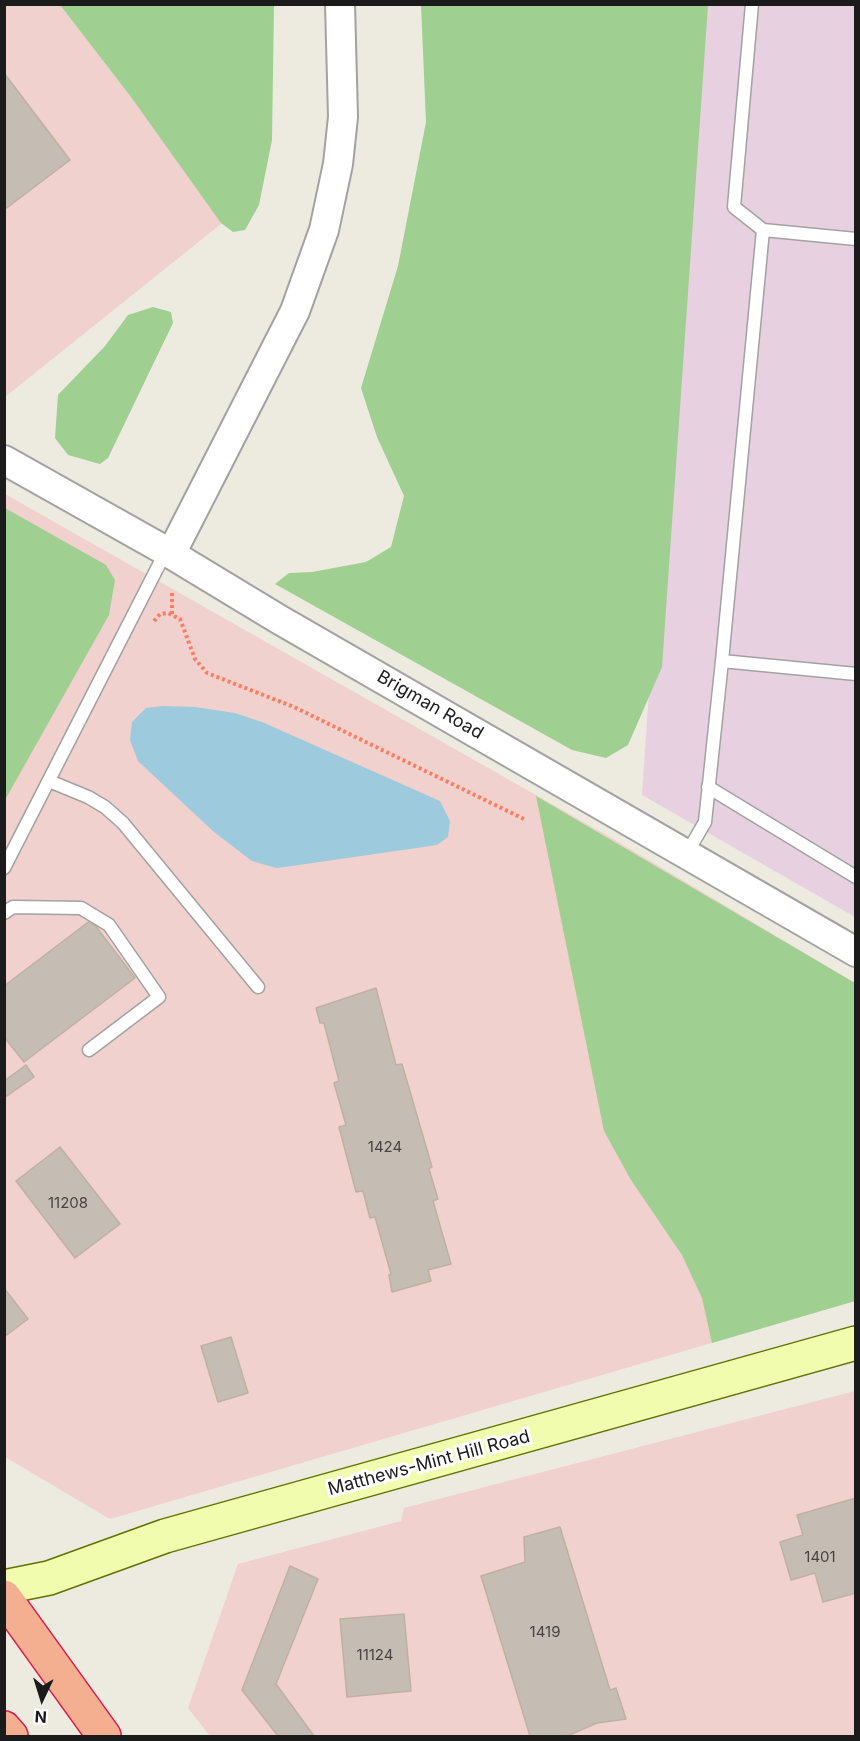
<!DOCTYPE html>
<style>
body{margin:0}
#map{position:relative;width:860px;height:1741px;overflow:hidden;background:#edeae0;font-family:Inter,sans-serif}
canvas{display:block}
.frame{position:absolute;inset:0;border:6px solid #1b1b1b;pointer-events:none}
.north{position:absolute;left:12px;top:1669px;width:60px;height:60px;-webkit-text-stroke:4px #fff;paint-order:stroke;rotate:184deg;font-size:16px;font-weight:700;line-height:24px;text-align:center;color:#1b1b1b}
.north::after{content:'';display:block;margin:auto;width:21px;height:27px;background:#1b1b1b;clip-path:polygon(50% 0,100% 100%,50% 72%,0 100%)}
</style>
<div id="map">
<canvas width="860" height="1741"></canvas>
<div class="frame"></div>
<div class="north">N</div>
</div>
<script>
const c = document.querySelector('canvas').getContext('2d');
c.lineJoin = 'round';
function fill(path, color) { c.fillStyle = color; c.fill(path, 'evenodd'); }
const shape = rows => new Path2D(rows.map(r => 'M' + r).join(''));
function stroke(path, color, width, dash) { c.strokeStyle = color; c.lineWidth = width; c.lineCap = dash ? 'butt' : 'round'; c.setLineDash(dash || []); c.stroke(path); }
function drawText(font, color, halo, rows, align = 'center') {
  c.font = font + ' Inter,sans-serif'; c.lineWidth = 6; c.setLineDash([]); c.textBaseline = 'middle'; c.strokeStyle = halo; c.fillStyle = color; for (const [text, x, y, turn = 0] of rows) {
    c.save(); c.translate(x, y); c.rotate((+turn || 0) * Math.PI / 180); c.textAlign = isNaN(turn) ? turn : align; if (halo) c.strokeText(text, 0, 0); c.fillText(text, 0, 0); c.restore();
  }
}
const commercial = shape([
 [5,5,60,5,226,220,5,397],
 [5,494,610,837,855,983,855,1301,110,1519,5,1457],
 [855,1391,855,1736,210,1736,188,1708,238,1564,401,1521,404,1508]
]);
const industrial = shape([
 [695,5,855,5,855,917,642,795]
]);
const forest = shape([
 [60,5,274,5,272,140,259,205,245,230,233,232,221,223,131,97],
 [421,5,708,5,662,667,628,745,606,758,572,750,275,584,289,573,312,572,366,562,391,547,404,496,377,437,361,388,398,266,426,122],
 [153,307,171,312,173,323,108,458,100,464,68,455,55,438,58,395,105,346,128,315],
 [5,508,106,565,115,580,109,615,5,800],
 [536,796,855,983,855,1301,712,1343,702,1298,682,1255,631,1180,604,1131]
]);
const water = shape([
 [163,706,195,707,235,713,262,722,440,801,450,821,448,837,437,845,292,866,276,868,252,861,214,832,138,761,130,740,132,722,146,708]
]);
const building = shape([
 [4,73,70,160,4,210,4,73],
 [91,920,135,978,24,1062,4,1037,4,986,91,920],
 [376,988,396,1065,402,1064,432,1167,429,1169,438,1199,433,1201,451,1264,428,1270,431,1281,392,1292,389,1275,391,1274,375,1217,370,1218,363,1191,356,1192,355,1188,339,1127,346,1125,334,1083,339,1081,324,1023,320,1023,316,1008,376,988],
 [26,1065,34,1077,4,1098,4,1081,26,1065],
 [60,1147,120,1224,75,1258,16,1181,60,1147],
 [4,1288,28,1319,4,1337,4,1288],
 [231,1337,248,1393,218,1402,201,1346,231,1337],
 [856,1498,856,1593,823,1602,815,1573,791,1580,780,1542,803,1535,797,1515,856,1498],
 [560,1527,610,1690,616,1688,626,1719,597,1723,567,1736,530,1736,481,1576,525,1562,524,1537,560,1527],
 [290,1566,318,1579,276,1684,314,1736,278,1736,242,1690,290,1566],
 [404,1614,411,1691,347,1697,340,1619,404,1614]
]);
const path = shape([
 [172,614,172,591],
 [154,621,160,614,168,613,180,619,195,659,207,673,294,707,524,819]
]);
const service = shape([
 [752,4,734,207,763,230,856,239],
 [722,661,763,230],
 [49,781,88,797,105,807,123,823,258,987],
 [708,787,856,877],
 [687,853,705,822,722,661,856,674],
 [4,868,166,551],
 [4,913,13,907,81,908,109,925,159,997,89,1050]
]);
const tertiary = shape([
 [4,460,166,551,280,620,856,952],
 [171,554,295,311,324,230,338,164,343,117,340,4]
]);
const secondary = shape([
 [4,1587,49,1578,165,1536,856,1343]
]);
const trunk = shape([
 [4,1597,104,1736],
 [4,1728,11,1736]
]);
const numberNames = [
 ["1424",385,1147],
 ["11208",68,1203],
 ["1401",820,1557],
 ["1419",545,1632],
 ["11124",375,1655]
];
const streetNames = [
 ["Brigman Road",430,705,30],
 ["Matthews-Mint Hill Road",429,1463,-15]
];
fill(commercial, '#f0d1cd');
fill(industrial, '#e7d1e1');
fill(forest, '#a0cf92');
fill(water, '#9ecade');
fill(building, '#c5bcb3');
stroke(building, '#bfb1a2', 1.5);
stroke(service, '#a2a2a2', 15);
stroke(tertiary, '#a2a2a2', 32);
stroke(secondary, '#5f7400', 36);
stroke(trunk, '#dc1c4f', 36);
stroke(path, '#ff7c5f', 4, [3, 3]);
stroke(service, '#fff', 12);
stroke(tertiary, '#fff', 28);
stroke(secondary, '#f2fcaf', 33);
stroke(trunk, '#f4ae90', 33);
drawText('15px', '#464341', null, numberNames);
drawText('18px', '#1b1b1b', '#fff', streetNames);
</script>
